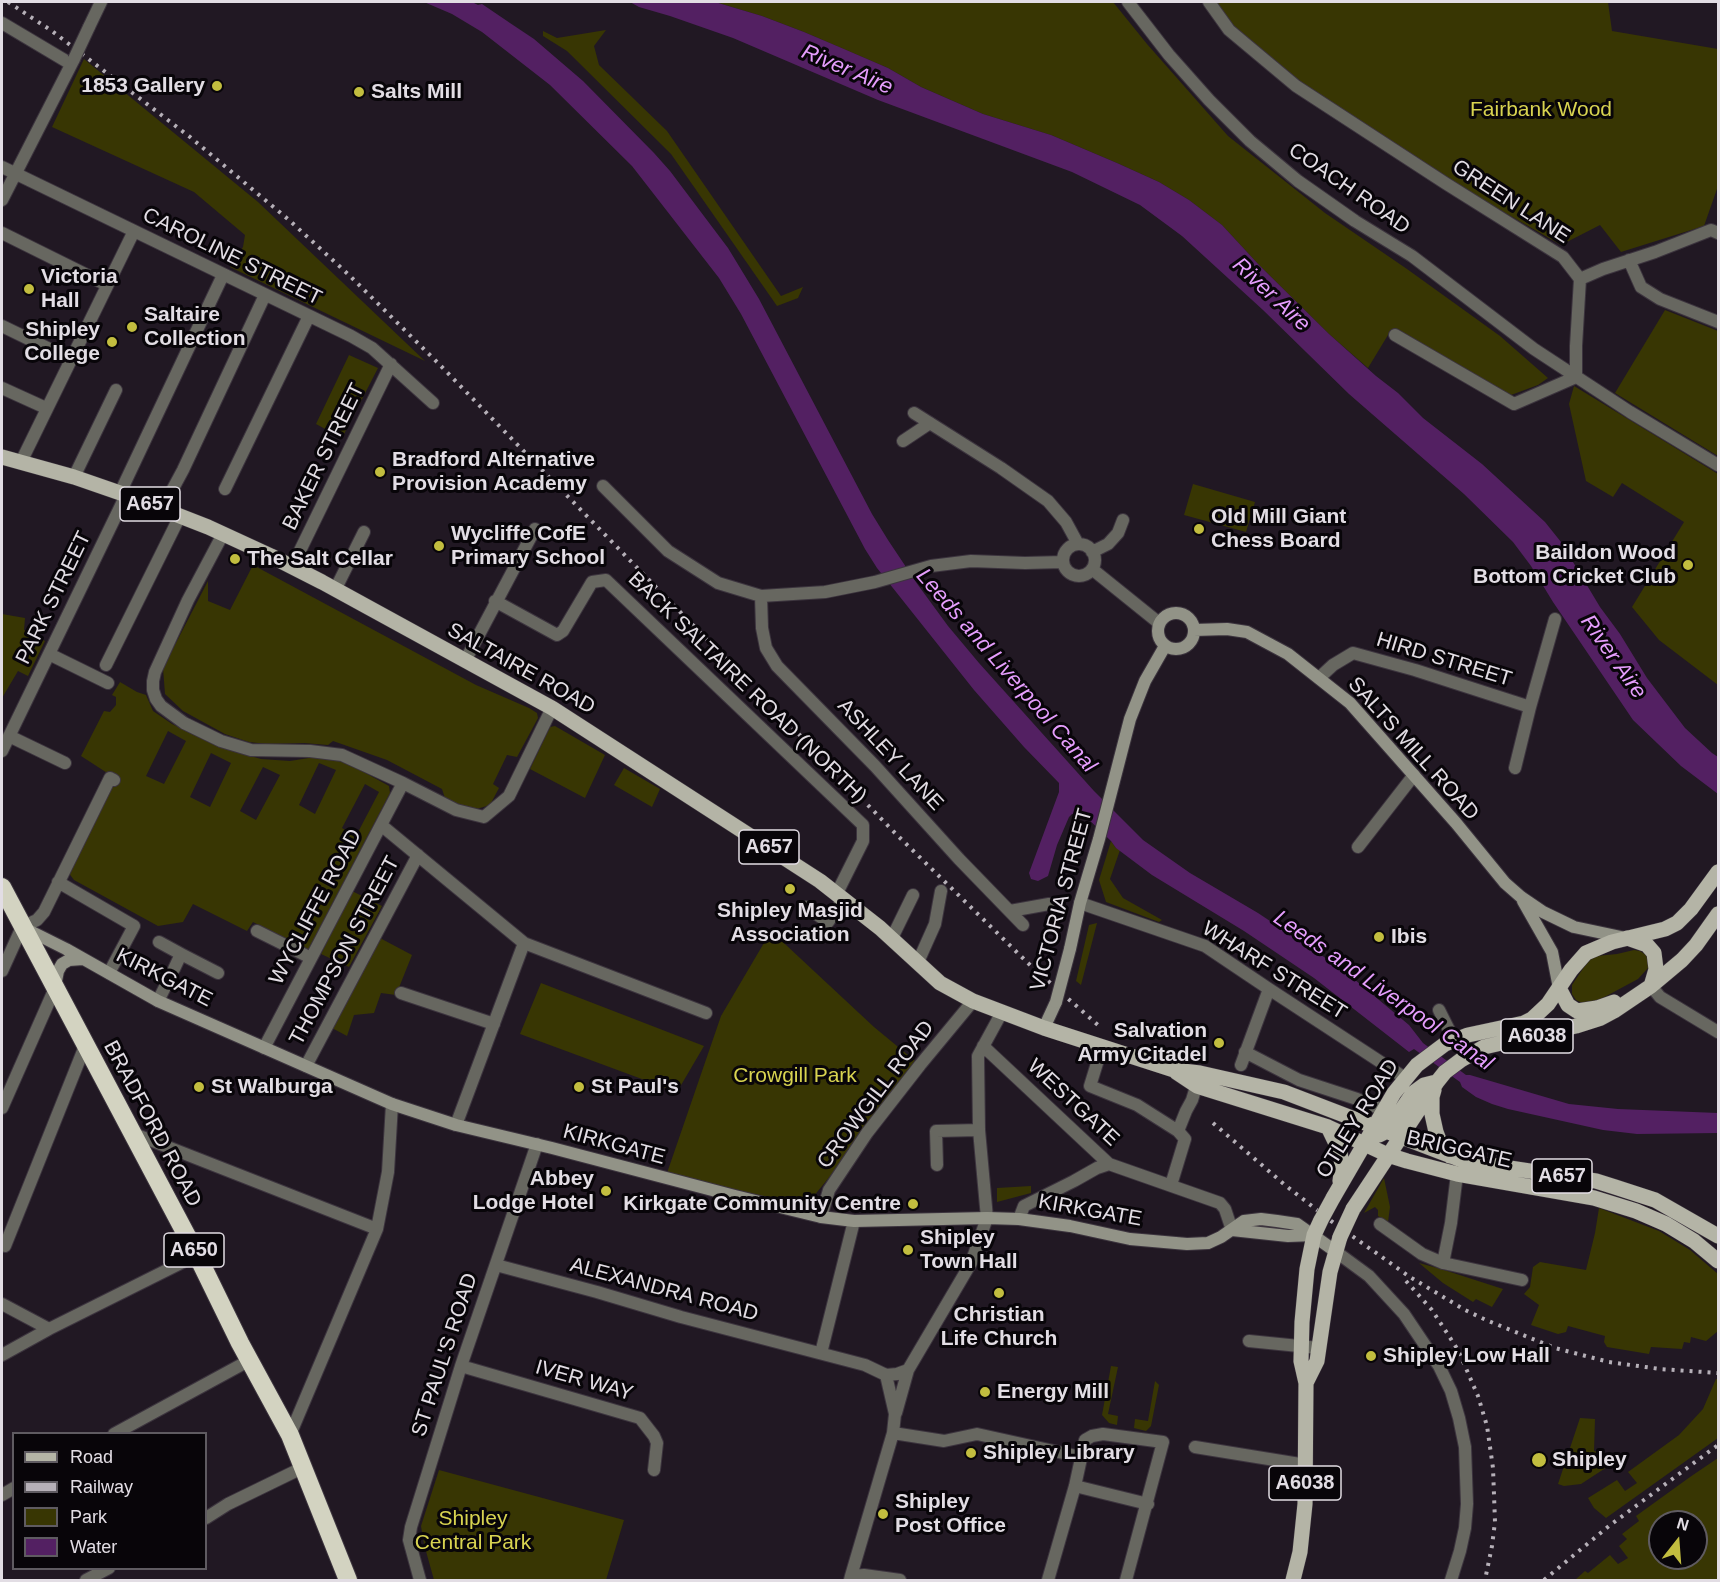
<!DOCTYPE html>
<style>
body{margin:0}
#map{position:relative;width:1720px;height:1582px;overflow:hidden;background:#211823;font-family:Arial,sans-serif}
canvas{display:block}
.frame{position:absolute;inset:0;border:3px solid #e2dde4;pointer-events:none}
.legend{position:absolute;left:12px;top:1432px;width:195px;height:138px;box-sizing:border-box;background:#080509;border:2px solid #5f5b61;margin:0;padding:8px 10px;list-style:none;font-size:18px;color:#e2dde4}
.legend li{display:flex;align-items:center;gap:12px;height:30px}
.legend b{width:30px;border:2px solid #5f5b61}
.north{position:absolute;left:1648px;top:1510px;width:60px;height:60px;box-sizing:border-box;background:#080509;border:2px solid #5f5b61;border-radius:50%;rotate:17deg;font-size:16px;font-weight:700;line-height:24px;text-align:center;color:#e2dde4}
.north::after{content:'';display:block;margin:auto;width:21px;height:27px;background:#c2bd3f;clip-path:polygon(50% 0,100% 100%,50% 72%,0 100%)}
</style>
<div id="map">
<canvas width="1720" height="1582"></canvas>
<div class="frame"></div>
<ul class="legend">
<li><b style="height:8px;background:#b4b4a6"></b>Road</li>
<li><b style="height:8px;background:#b6b0b8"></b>Railway</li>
<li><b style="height:16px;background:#383603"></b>Park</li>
<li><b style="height:16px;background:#532062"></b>Water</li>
</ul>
<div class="north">N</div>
</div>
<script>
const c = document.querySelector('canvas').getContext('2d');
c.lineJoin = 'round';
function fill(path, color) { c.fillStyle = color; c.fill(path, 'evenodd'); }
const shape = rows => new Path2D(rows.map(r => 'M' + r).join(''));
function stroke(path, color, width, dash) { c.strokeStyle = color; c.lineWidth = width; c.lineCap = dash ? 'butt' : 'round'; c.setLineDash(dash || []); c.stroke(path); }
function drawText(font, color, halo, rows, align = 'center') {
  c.font = font + ' Arial,sans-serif'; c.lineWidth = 6; c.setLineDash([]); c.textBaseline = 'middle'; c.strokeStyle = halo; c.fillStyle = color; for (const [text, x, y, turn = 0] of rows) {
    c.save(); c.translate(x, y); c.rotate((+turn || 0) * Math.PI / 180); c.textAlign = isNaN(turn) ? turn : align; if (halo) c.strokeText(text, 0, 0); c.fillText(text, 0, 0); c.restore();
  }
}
const green = shape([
 [715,2,1113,2,1147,44,1228,136,1325,213,1407,269,1500,336,1548,378,1538,385,1511,395,1497,395,1391,330,1368,368,1329,334,1259,265,1222,225,1189,200,1159,182,1117,163,1051,135,983,114,921,87,888,68,804,32,762,16],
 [1215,2,1608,2,1612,31,1718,49,1718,186,1704,226,1621,252,1600,225,1561,245,1450,181,1303,86,1234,29],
 [606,30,594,46,599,65,667,131,781,296,803,287,798,298,777,306,671,154,567,51,543,36,543,31,557,38],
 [84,59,258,202,425,361,230,267,243,247,245,235,194,192,52,127],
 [1665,310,1718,331,1718,456,1615,393],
 [349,355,378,368,342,438,316,424],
 [1574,386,1718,474,1718,685,1659,640,1632,607,1684,522,1622,483,1613,497,1586,481,1569,404],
 [1193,484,1255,502,1246,532,1184,515],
 [253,565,476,685,529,708,537,713,538,718,517,757,507,755,493,784,499,788,490,805,470,811,445,798,442,789,387,760,333,741,328,745,304,743,267,744,249,742,225,734,183,711,165,694,163,668,208,581,208,601,230,610],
 [2,614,25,618,24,630,45,641,28,676,18,671,2,698],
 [120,682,137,692,146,695,153,711,172,724,219,747,261,759,290,761,315,757,335,758,351,765,389,786,390,793,308,950,253,922,247,931,193,904,183,922,158,926,74,880,68,872,115,778,81,756,104,711,110,712,116,705,116,697,112,695],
 [168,731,186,741,164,784,146,776],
 [211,753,231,763,210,807,190,797],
 [319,763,336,770,315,814,299,805],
 [263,767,280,775,256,820,240,811],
 [365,784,379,792,356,836,342,828],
 [555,726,605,755,585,798,530,769,550,727],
 [624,768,660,789,652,807,614,785],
 [1111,841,1116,848,1120,850,1110,879,1123,898,1162,920,1159,922,1106,902,1099,880],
 [352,891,382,906,349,967,321,954],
 [1097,923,1081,985,1076,981,1089,925],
 [771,931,874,1027,920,1065,805,1207,667,1173,721,1016],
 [378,937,412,955,396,995,381,993,374,1013,354,1015,347,1036,332,1028],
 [1634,950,1640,951,1646,955,1649,961,1648,968,1638,979,1597,1001,1584,1004,1576,1000,1572,994,1572,985,1584,967,1591,959,1597,956,1617,954],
 [541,983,704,1046,677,1092,520,1034],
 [1384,1178,1390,1207,1388,1222,1378,1216,1378,1210,1375,1207,1364,1213],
 [1031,1186,1031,1193,997,1202,997,1188],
 [1599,1208,1659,1231,1690,1250,1718,1274,1718,1331,1706,1341,1691,1337,1690,1343,1684,1342,1682,1349,1651,1347,1649,1354,1607,1347,1604,1342,1605,1336,1568,1326,1566,1332,1558,1334,1531,1325,1539,1305,1524,1294,1530,1287,1533,1267,1540,1262,1586,1270,1595,1233],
 [1419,1263,1441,1269,1503,1289,1492,1307,1476,1299,1473,1302,1443,1283],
 [1111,1366,1118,1367,1108,1414,1118,1416,1117,1425,1109,1423,1102,1415],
 [1716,1379,1718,1379,1718,1438,1606,1518,1594,1508,1588,1498,1617,1480,1625,1491,1637,1483,1628,1472,1679,1435,1703,1409],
 [1155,1381,1159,1385,1151,1426,1146,1431,1134,1428,1135,1419,1148,1421],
 [1580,1418,1595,1419,1594,1451,1621,1458,1581,1484,1564,1486,1558,1484],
 [1718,1458,1718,1580,1575,1580,1585,1571,1588,1573,1610,1555,1618,1564,1628,1558,1619,1546,1627,1539,1622,1534,1639,1521,1636,1516,1690,1477],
 [1660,1522,1696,1522,1696,1558,1660,1558],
 [439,1470,624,1520,606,1580,434,1580,424,1544,421,1526]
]);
const water = shape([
 [424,2,472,2,478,5,482,4,510,23,534,39,583,81,654,153,670,171,728,248,759,299,872,514,888,540,918,585,948,626,979,663,1094,791,1143,840,1190,873,1258,913,1342,969,1409,1025,1423,1043,1466,1075,1470,1075,1569,1104,1618,1109,1718,1113,1718,1133,1637,1134,1603,1130,1508,1109,1492,1104,1476,1097,1462,1087,1460,1082,1414,1049,1409,1052,1314,978,1244,931,1152,875,1116,848,1111,841,1082,813,1072,814,1069,817,1057,845,1048,876,1038,881,1031,879,1029,873,1059,792,1059,783,1024,747,974,690,877,568,865,549,741,314,719,278,632,166,550,85,482,32,452,14],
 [630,2,715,2,762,16,804,32,844,49,888,68,921,87,983,114,1051,135,1117,163,1159,182,1189,200,1222,225,1259,265,1329,334,1376,376,1398,393,1423,418,1482,464,1545,522,1561,542,1600,607,1620,634,1647,678,1685,728,1712,753,1718,757,1718,794,1681,766,1633,720,1553,602,1531,566,1513,542,1464,494,1349,394,1263,310,1182,236,1140,205,1072,172,878,100,733,38,670,16,639,7]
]);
const street = shape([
 [1128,2,1169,55,1209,100,1250,141,1298,181,1355,221,1412,256,1534,349,1630,412,1718,465],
 [1209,2,1229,30,1296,86,1445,183,1563,257,1580,279,1576,346,1576,377],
 [2,23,71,64],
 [89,27,101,2],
 [2,167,351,336,372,348,433,403],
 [2,200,74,59],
 [2,233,107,285],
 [1629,260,1641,287,1660,299,1718,322],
 [1580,279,1603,269,1655,252,1711,230,1718,233],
 [2,326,70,359],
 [1395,335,1514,404,1576,377],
 [2,388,46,408],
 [914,413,1001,468,1048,501,1066,522,1078,544],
 [903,441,930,423],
 [21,462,134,231],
 [74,477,116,390],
 [603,486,668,551,718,583,761,596,825,592,875,582,931,566,971,561,1025,563,1063,562],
 [225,489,309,316],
 [120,493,223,275],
 [162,509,183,470,265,295],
 [223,534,188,600,155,672,153,681,153,690,156,699,161,706,184,723,221,741,251,750,310,751,342,755,403,783,456,810,484,817,509,796,552,708],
 '1063 560a16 16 0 1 1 32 0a16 16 0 1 1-32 0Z',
 [1092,552,1108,544,1118,533,1123,520],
 [292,567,391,364],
 [1092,569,1159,623],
 [335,590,364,532],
 [761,596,762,628,766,648,777,666,875,766,959,859,1023,925],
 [495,601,557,635,563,631,592,582,606,580,863,825,863,841,837,893],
 [49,654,108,683],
 [465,661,535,529],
 [106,665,180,516],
 [1319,678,1333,665,1353,653,1415,670,1530,707],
 [9,736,65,763],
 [2,751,126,495],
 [1515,768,1530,707,1555,619],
 [381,825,524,943,706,1013],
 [1358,847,1414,775],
 [58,882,134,926,109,973],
 [1080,903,1205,946,1269,989,1405,1078],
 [806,907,828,922,844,899],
 [1010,911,1049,904],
 [257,931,311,958],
 [892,938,913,895],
 [159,942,181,954,174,969],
 [181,954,218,973],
 [918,962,935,924,941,891],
 [2,971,22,927,37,920,44,912,110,778,114,780],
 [1651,986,1660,997,1718,1032],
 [401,993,494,1024],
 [158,1001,167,983],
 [1439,1010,1454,1040],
 [983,1046,1109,1164,1220,1203,1225,1209,1232,1230],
 [1102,1047,1090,1086,1137,1105,1178,1131,1185,1139,1171,1185],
 [264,1048,403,783],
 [1245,1052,1299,1080,1357,1099,1383,1110],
 [1241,1065,1269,989],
 [306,1066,418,855],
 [2,1108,55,988],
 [456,1125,524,943],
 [1178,1131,1186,1111,1192,1100,1199,1077],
 [132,1133,377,1229],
 [937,1165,936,1131,979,1130],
 [821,1217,829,1190,867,1133,920,1065,973,1001],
 [1019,1219,1024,1206,1074,1181,1097,1168,1109,1164],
 [1380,1224,1422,1254,1443,1263,1522,1280],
 [5,1246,85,1046],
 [1335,1251,1369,1276,1404,1314,1439,1366,1451,1391,1459,1418,1465,1447,1467,1504,1465,1528,1460,1551,1451,1580],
 [1443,1263,1451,1223,1457,1174],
 [496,1265,597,1292,681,1317,865,1365,886,1375,897,1374,908,1370,971,1263,987,1218,979,1130,978,1056,1002,1012],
 [2,1304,49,1329],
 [1249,1341,1319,1348],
 [821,1353,854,1221],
 [2,1355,49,1329,197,1255],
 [461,1366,640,1418,654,1436,657,1443,654,1470],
 [896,1413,908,1370],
 [893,1433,944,1441,977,1434,1081,1457],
 [114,1434,250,1360],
 [290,1435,377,1229,388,1172,392,1104],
 [1195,1447,1306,1465],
 [1075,1486,1148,1504],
 [2,1495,14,1488],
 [206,1518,228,1504,304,1467],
 [851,1576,893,1433,895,1414,886,1375],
 [86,1580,109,1568],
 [420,1580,409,1540,411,1527,461,1366,537,1144],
 [850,1580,851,1576,864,1575,900,1580],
 [1048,1580,1075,1486,1085,1440,1092,1436,1103,1434,1163,1442,1126,1580]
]);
const secondary = shape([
 '1158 631a18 18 0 1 1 36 0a18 18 0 1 1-36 0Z',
 [1194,630,1227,629,1247,632,1288,654,1350,703,1456,823,1505,883,1521,897,1543,912,1574,927,1626,938],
 [1523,901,1552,952,1559,988],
 [24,928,66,949,158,1001,392,1104,456,1125,552,1148,735,1196,821,1217,854,1221,987,1218,1019,1219,1070,1226,1130,1239,1187,1244,1208,1243,1221,1237,1244,1221,1261,1219,1277,1221,1297,1224,1335,1251],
 [1070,949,1080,903,1099,839,1130,719,1145,681,1165,646],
 [55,986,58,971,62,964,69,960,83,959],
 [1044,1028,1056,1002],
 [1232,1230,1288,1236,1314,1235]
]);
const primary = shape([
 [2,457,74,477,126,495,208,527,271,556,322,582,552,708,820,881,880,928,940,983,973,1001,1044,1028,1174,1070,1200,1073,1284,1092,1459,1159,1483,1164,1596,1181,1615,1187,1655,1200,1718,1236],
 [1627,938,1647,945,1654,953,1656,969,1651,986],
 [1559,988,1568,1005,1577,1011,1597,1008,1614,1002],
 [1176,1072,1197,1086,1328,1127,1388,1155,1407,1161,1457,1174,1594,1198,1636,1211,1666,1224,1694,1241,1718,1261],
 [1434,1090,1432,1097,1432,1114,1436,1132,1441,1145,1450,1156],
 [1328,1127,1340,1152,1342,1166,1340,1181],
 [1379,1135,1387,1131,1413,1093,1424,1085,1436,1082],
 [1333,1198,1394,1093,1417,1065,1445,1044,1468,1035,1524,1023,1532,1019,1548,1004,1571,970,1586,953,1612,942,1665,929,1677,923,1691,909,1718,872],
 [1353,1209,1437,1082,1445,1072,1461,1060,1484,1047,1576,1026,1601,1018,1614,1011,1651,986,1682,960,1696,945,1718,914],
 [1306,1383,1317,1361,1330,1272,1340,1237],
 [1293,1580,1300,1552,1305,1504,1306,1383,1301,1361,1302,1322,1307,1269,1314,1235,1321,1220]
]);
const highway = shape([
 [2,887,197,1255,240,1343,290,1435,348,1580]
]);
const rail = shape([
 [8,2,52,31,190,137,289,220,349,275,439,364,896,834,1031,966,1098,1025],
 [1213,1123,1285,1185,1331,1221,1410,1277,1465,1310,1486,1320,1555,1348,1609,1362,1660,1369,1718,1373],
 [1406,1281,1432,1310,1458,1350,1478,1396,1487,1426,1493,1468,1495,1522,1492,1546,1485,1580],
 [1544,1580,1609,1526,1718,1445]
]);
const streetBridge = shape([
 [74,59,89,27]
]);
const secondaryBridge = shape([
 [1056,1002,1070,949]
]);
const primaryBridge = shape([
 [1321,1220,1333,1198],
 [1340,1237,1353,1209]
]);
const markers = [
 [217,86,6,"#c2bd3f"],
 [359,92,6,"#c2bd3f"],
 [29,289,6,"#c2bd3f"],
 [132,327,6,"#c2bd3f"],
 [112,342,6,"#c2bd3f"],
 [380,472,6,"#c2bd3f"],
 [1199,529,6,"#c2bd3f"],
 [439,546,6,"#c2bd3f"],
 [235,559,6,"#c2bd3f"],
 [1688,565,6,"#c2bd3f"],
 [790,889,6,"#c2bd3f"],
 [1379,937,6,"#c2bd3f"],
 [1219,1043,6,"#c2bd3f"],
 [199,1087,6,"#c2bd3f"],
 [579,1087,6,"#c2bd3f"],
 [606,1191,6,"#c2bd3f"],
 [913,1204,6,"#c2bd3f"],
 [908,1250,6,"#c2bd3f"],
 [999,1293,6,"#c2bd3f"],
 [1371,1356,6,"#c2bd3f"],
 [985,1392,6,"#c2bd3f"],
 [971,1453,6,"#c2bd3f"],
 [1539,1460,8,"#c2bd3f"],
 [883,1514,6,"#c2bd3f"]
];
const shields = [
 [150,504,60],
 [769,847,60],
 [1537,1036,72],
 [1562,1176,60],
 [194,1250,60],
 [1305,1483,72]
];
const shieldNames = [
 ["A657",150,504],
 ["A657",769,847],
 ["A6038",1537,1036],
 ["A657",1562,1176],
 ["A650",194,1250],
 ["A6038",1305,1483]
];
const poiNames = [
 ["1853 Gallery",205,86,"right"],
 ["Salts Mill",371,92],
 ["Victoria",41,277],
 ["Hall",41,301],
 ["Saltaire",144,315],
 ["Collection",144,339],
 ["Shipley",100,330,"right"],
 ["College",100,354,"right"],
 ["Bradford Alternative",392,460],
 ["Provision Academy",392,484],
 ["Old Mill Giant",1211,517],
 ["Chess Board",1211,541],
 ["Wycliffe CofE",451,534],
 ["Primary School",451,558],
 ["Baildon Wood",1676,553,"right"],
 ["Bottom Cricket Club",1676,577,"right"],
 ["The Salt Cellar",247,559],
 ["Shipley Masjid",790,911,"center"],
 ["Association",790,935,"center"],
 ["Ibis",1391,937],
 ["Salvation",1207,1031,"right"],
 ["Army Citadel",1207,1055,"right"],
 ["St Walburga",211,1087],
 ["St Paul's",591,1087],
 ["Abbey",594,1179,"right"],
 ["Lodge Hotel",594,1203,"right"],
 ["Kirkgate Community Centre",901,1204,"right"],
 ["Shipley",920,1238],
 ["Town Hall",920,1262],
 ["Christian",999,1315,"center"],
 ["Life Church",999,1339,"center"],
 ["Shipley Low Hall",1383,1356],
 ["Energy Mill",997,1392],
 ["Shipley Library",983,1453],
 ["Shipley",1552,1460],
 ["Shipley",895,1502],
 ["Post Office",895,1526]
];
const parkNames = [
 ["Fairbank Wood",1541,110],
 ["Crowgill Park",795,1076],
 ["Shipley",473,1519],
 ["Central Park",473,1543]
];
const streetNames = [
 ["COACH ROAD",1349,189,35],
 ["GREEN LANE",1511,202,33],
 ["CAROLINE STREET",232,257,26],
 ["BAKER STREET",324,457,-64],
 ["PARK STREET",54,598,-64],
 ["HIRD STREET",1444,660,17],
 ["SALTAIRE ROAD",521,669,29],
 ["BACK SALTAIRE ROAD (NORTH)",747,688,44],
 ["SALTS MILL ROAD",1413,749,48],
 ["ASHLEY LANE",890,755,47],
 ["VICTORIA STREET",1062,900,-75],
 ["WYCLIFFE ROAD",316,907,-62],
 ["THOMPSON STREET",345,951,-62],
 ["WHARF STREET",1274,971,32],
 ["KIRKGATE",164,978,27],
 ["CROWGILL ROAD",876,1095,-53],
 ["WESTGATE",1073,1103,43],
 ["OTLEY ROAD",1358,1119,-58],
 ["BRADFORD ROAD",152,1124,62],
 ["KIRKGATE",614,1145,15],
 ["BRIGGATE",1459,1150,13],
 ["KIRKGATE",1090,1211,10],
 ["ALEXANDRA ROAD",664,1290,15],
 ["ST PAUL'S ROAD",445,1355,-72],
 ["IVER WAY",584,1381,16]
];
const waterNames = [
 ["River Aire",847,70,23],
 ["River Aire",1271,295,43],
 ["River Aire",1613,657,55],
 ["Leeds and Liverpool Canal",1006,671,49],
 ["Leeds and Liverpool Canal",1383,991,35]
];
fill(green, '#383603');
fill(water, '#532062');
stroke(street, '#3c343e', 14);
stroke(secondary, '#3c343e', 14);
stroke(primary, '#3c343e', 16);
stroke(highway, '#3c343e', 20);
stroke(street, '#676760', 12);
stroke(secondary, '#929387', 12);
stroke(primary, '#b4b4a6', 15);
stroke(highway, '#d3d3c1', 18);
stroke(rail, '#b6b0b8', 4, [3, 6]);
stroke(streetBridge, '#3c343e', 14, []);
stroke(secondaryBridge, '#3c343e', 14, []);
stroke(primaryBridge, '#3c343e', 16, []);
stroke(streetBridge, '#676760', 12);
stroke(secondaryBridge, '#929387', 12);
stroke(primaryBridge, '#b4b4a6', 15);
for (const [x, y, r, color] of markers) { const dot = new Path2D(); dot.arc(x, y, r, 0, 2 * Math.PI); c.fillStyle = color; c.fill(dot); stroke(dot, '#080509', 2); }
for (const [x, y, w] of shields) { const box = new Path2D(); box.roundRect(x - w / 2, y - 17, w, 34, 4.5); c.fillStyle = '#080509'; c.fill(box); stroke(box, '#e2dde4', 1.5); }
drawText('bold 20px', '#e2dde4', null, shieldNames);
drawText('bold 21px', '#e2dde4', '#080509', poiNames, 'left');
drawText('21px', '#d8d350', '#080509', parkNames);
drawText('21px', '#e2dde4', '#080509', streetNames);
drawText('italic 22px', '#e59dfd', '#080509', waterNames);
</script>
